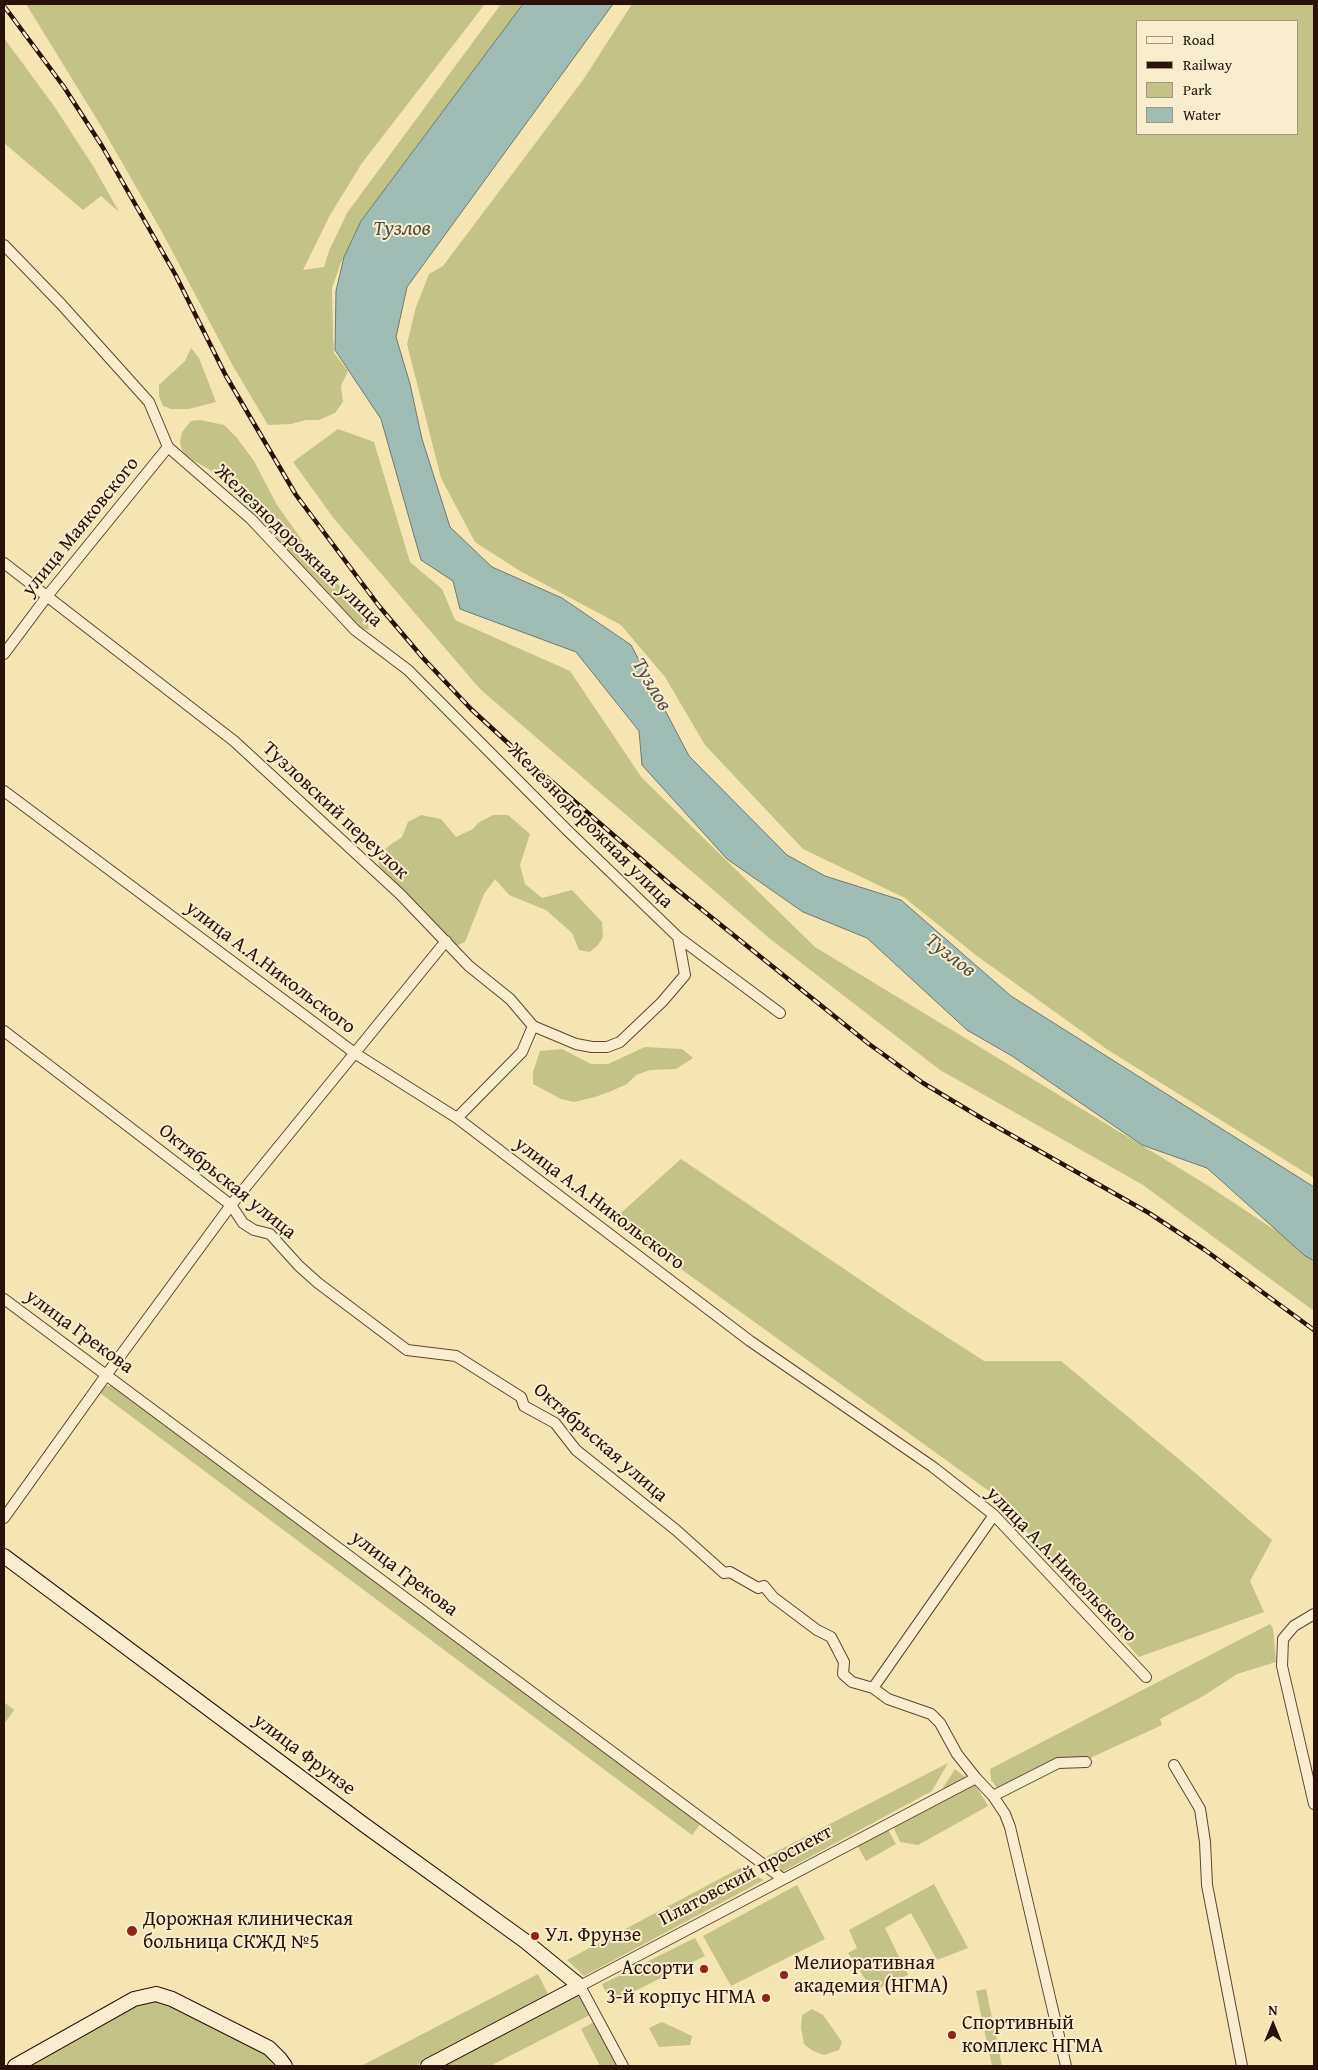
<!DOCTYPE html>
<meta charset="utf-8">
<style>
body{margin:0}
#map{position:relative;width:1318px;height:2070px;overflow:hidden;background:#f5e5b2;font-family:"Gentium Book Plus",serif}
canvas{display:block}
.frame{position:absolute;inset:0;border:5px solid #281209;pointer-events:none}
.legend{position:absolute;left:1136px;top:20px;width:162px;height:115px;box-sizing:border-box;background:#f8eecd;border:1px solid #a5967f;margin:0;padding:6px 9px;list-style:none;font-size:15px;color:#281209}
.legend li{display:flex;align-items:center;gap:10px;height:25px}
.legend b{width:25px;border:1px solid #a5967f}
.north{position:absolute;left:1248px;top:2000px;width:50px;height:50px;-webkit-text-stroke:4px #f8eecd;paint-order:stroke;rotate:0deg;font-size:14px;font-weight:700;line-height:20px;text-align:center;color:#281209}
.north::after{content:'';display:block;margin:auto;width:18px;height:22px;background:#281209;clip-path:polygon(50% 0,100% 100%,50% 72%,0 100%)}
</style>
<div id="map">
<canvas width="1318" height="2070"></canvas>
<div class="frame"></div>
<ul class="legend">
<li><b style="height:6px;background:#f8eecd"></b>Road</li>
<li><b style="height:6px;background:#281209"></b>Railway</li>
<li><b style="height:14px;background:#c3c287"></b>Park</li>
<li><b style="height:14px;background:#9fbdb5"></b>Water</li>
</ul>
<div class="north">N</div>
</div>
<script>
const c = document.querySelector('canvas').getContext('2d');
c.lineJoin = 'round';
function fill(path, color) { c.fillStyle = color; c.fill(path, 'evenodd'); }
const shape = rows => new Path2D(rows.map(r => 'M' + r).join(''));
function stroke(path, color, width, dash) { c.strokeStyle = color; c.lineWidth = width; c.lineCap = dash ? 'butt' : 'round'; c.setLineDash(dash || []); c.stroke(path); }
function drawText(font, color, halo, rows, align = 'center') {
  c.font = font + ' "Gentium Book Plus",serif'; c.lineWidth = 4; c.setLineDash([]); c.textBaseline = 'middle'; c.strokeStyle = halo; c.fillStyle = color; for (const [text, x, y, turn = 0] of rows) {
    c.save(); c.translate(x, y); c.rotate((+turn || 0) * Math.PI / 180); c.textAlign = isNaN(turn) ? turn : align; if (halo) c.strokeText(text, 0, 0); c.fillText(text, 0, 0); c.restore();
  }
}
const green = shape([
 [26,4,485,4,362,163,330,215,303,270,324,267,329,251,347,213,501,4,523,4,361,221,340,265,332,288,333,337,334,353,348,371,341,386,343,402,335,413,319,420,306,420,291,424,268,425,233,366,162,232,101,126],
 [632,4,1314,4,1314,1178,1108,1050,977,956,905,898,803,849,705,745,665,677,621,625,520,571,475,542,441,478,407,344,416,307,429,274,443,266,583,80],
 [1137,21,1297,21,1297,134,1137,134],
 [4,38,54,106,95,169,119,212,101,196,83,210,4,143],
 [191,348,199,358,216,402,189,409,171,409,163,406,159,396,159,385,185,361],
 [200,420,224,425,237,438,254,461,277,505,309,550,367,618,369,630,360,628,326,596,273,532,210,470,191,459,182,451,180,442,182,432,191,421],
 [338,429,374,442,410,562,442,589,455,620,570,671,642,778,815,947,1207,1185,1314,1256,1314,1311,1143,1185,940,1070,769,938,480,689,335,520,293,462],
 [421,815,441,819,456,837,473,829,478,823,493,815,508,815,530,834,520,865,525,884,542,898,572,890,602,922,603,937,598,945,590,952,579,950,572,933,546,910,509,895,495,879,484,894,465,942,456,946,379,866,378,855,390,845,402,837,408,822],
 [645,1047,682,1049,693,1058,676,1069,650,1070,636,1075,627,1084,609,1092,595,1097,574,1102,561,1099,533,1084,533,1072,540,1051,562,1049,591,1064,608,1064],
 [681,1159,908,1312,984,1361,1061,1361,1193,1471,1272,1540,1250,1581,1264,1612,1139,1657,993,1494,613,1220],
 [106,1386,115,1386,701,1823,692,1835,100,1393],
 [1270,1624,1273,1628,1276,1662,1237,1674,1205,1695,1160,1719,1162,1725,1088,1759,1058,1758,998,1789,991,1780,990,1769],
 [4,1702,14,1710,4,1724],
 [948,1763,932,1791,782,1872,766,1857],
 [955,1769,966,1778,942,1789],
 [973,1781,988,1806,918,1845,900,1842,892,1824],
 [886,1826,896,1844,866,1861,856,1843],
 [740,1868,764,1880,584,1976,567,1960],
 [934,1884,968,1948,937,1960,911,1913,885,1928,908,1975,873,1991,848,1953,857,1948,849,1930],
 [797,1885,825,1939,731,1986,703,1936],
 [695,1938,705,1956,611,2003,602,1984],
 [538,1974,549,1996,415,2066,361,2066],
 [986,1989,1002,2066,992,2066,976,1991],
 [579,1991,592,2014,490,2066,439,2066],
 [150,1999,176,2005,266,2055,274,2066,27,2066,121,2011],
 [812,2009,823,2015,842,2042,839,2050,824,2055,813,2051,804,2044,801,2028,802,2015],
 [596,2021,621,2066,600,2066,581,2029],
 [662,2022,692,2036,690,2045,659,2047,649,2028]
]);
const water = shape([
 [523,4,613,4,407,287,396,337,410,384,422,439,450,527,492,567,562,598,631,645,689,756,787,855,825,876,901,900,1011,996,1314,1187,1314,1261,1304,1255,1207,1168,1142,1145,1012,1056,967,1030,867,938,803,912,727,859,642,765,639,731,576,652,460,609,453,581,421,560,381,419,335,350,336,291,344,257,361,221,523,4]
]);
const street = shape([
 [4,245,61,304,149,402,168,447,251,519,355,630,408,670,568,831,678,937,780,1013],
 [4,563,234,741,400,894,469,966,510,999,533,1026,522,1052,457,1118],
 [4,654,48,595,168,447],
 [4,791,356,1054,457,1118,750,1341,933,1467,994,1515,1146,1677],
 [533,1026,576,1044,592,1047,607,1047,620,1042,662,1002,685,975,678,937],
 [4,1031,231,1205,243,1223,254,1230,270,1234,299,1266,318,1283,407,1350,456,1356,521,1397,524,1406,555,1423,576,1450,676,1530,724,1573,730,1572,758,1588,764,1586,773,1597,817,1630,831,1637,844,1662,843,1674,852,1682,873,1688,888,1699,931,1714,940,1723,957,1754,976,1778,993,1796,1005,1814,1010,1827,1066,2066],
 [4,1299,783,1879],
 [4,1518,107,1374,231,1205,446,941],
 [1314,1614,1294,1626,1283,1639,1282,1666,1314,1804],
 [873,1688,994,1515],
 [1174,1765,1200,1809,1205,1842,1207,1885,1242,2066],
 [993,1796,1058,1763,1086,1762],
 [623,2066,580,1986,976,1778]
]);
const secondary = shape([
 [4,1556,363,1824,525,1941,580,1986,428,2066],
 [15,2066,134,1999,156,1994,172,1999,269,2048,280,2059,285,2066]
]);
const rail = shape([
 [4,6,64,87,102,146,175,274,226,376,296,495,379,606,423,658,471,709,521,755,670,884,869,1044,923,1083,983,1119,1149,1213,1205,1250,1314,1330]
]);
const markers = [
 [132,1931,6,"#8f2418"],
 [535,1936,5,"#8f2418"],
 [704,1969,5,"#8f2418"],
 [784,1975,5,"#8f2418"],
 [766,1998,5,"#8f2418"],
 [952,2035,5,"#8f2418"]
];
const streetNames = [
 ["улица Маяковского",81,527,-51],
 ["Железнодорожная улица",298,546,44],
 ["Тузловский переулок",335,811,43],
 ["Железнодорожная улица",590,826,45],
 ["улица А.А.Никольского",270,968,37],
 ["Октябрьская улица",227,1182,39],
 ["улица А.А.Никольского",599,1204,37],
 ["улица Грекова",79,1332,36],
 ["Октябрьская улица",600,1443,41],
 ["улица А.А.Никольского",1061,1565,46],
 ["улица Грекова",404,1574,37],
 ["улица Фрунзе",304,1755,37],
 ["Платовский проспект",746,1876,-28]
];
const poiNames = [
 ["Дорожная клиническая",143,1920],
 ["больница СКЖД №5",143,1943],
 ["Ул. Фрунзе",545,1936],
 ["Мелиоративная",794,1964],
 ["академия (НГМА)",794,1987],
 ["Ассорти",694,1969,"right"],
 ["3-й корпус НГМА",756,1998,"right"],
 ["Спортивный",962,2024],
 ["комплекс НГМА",962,2047]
];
const waterNames = [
 ["Тузлов",402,230],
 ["Тузлов",651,685,59],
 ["Тузлов",950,956,38]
];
fill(green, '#c3c287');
fill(water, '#9fbdb5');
stroke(water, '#6f7970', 1);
stroke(street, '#5b4733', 12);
stroke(secondary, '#281209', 16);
stroke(street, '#f8eecd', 10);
stroke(secondary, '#f8eecd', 14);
stroke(rail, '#281209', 4.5);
stroke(rail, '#f8eecd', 2.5, [8]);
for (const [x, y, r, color] of markers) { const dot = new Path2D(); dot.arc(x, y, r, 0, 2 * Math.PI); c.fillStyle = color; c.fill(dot); stroke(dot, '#f8eecd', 2); }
drawText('20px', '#281209', '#f8eecd', streetNames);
drawText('20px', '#281209', '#f8eecd', poiNames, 'left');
drawText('italic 21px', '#524e45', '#f8eecd', waterNames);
</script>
